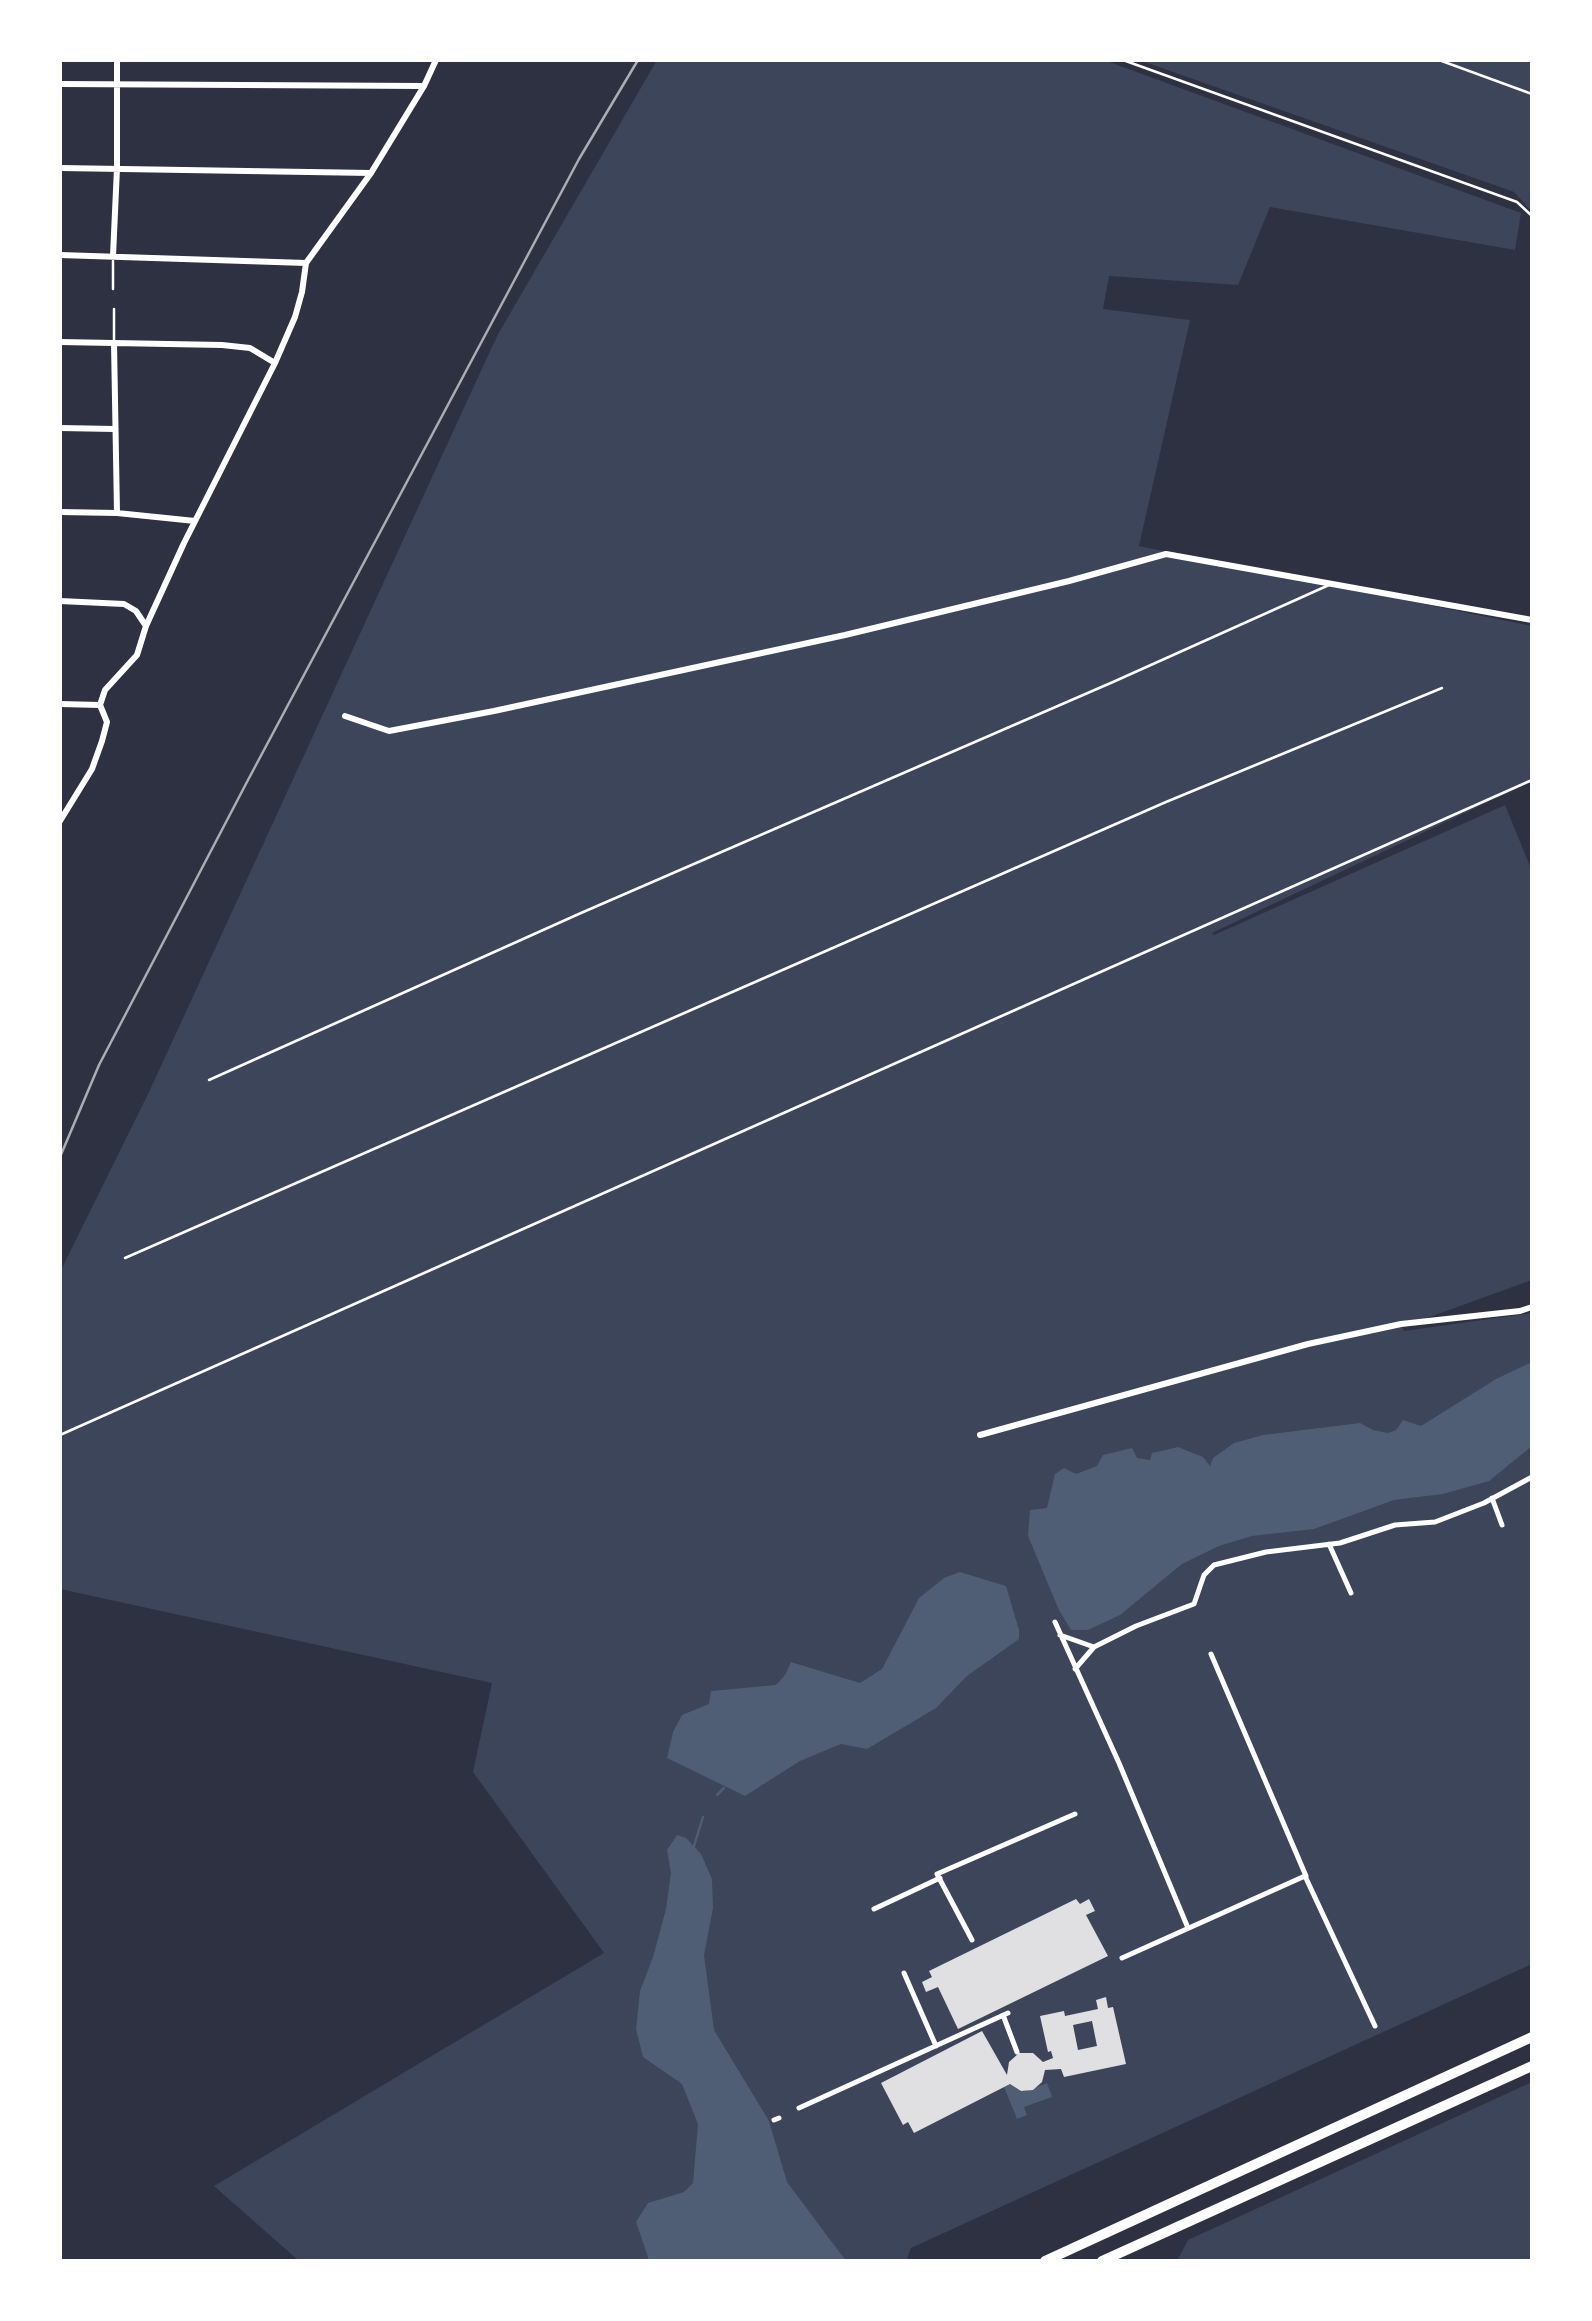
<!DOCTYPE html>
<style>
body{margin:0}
#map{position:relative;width:1592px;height:2321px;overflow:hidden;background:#2d3142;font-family:Barlow,sans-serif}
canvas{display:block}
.frame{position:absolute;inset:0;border:62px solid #fff;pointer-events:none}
</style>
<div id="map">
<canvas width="1592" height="2321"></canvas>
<div class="frame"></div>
</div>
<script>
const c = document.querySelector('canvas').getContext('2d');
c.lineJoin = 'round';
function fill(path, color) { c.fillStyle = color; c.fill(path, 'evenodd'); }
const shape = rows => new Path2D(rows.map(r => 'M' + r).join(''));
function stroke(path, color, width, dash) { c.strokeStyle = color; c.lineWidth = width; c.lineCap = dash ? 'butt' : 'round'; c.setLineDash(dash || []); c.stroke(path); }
const green = shape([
 [657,60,1104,60,1521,213,1515,250,1270,207,1238,285,1109,276,1103,309,1190,320,1139,546,1532,626,1532,781,1212,933,1214,935,1505,805,1532,871,1532,1280,1402,1327,1404,1331,1532,1313,1532,1964,911,2248,906,2261,299,2261,214,2186,604,1953,473,1772,492,1683,60,1589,60,1272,149,1092,497,336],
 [1139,60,1532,60,1532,212,1514,192],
 [1532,2082,1532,2261,1177,2261,1188,2240]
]);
const water = shape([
 [1532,1362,1532,1446,1489,1481,1443,1494,1394,1500,1314,1529,1252,1536,1219,1546,1182,1564,1120,1615,1088,1630,1071,1630,1059,1610,1028,1536,1030,1510,1047,1508,1055,1474,1064,1468,1076,1474,1097,1466,1103,1455,1132,1448,1137,1458,1150,1460,1152,1453,1178,1447,1203,1457,1210,1466,1213,1458,1234,1443,1263,1435,1360,1423,1373,1430,1388,1433,1396,1430,1403,1420,1421,1426,1496,1379],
 [960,1572,1006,1586,1019,1630,1019,1639,967,1676,936,1708,867,1749,841,1744,800,1761,745,1796,667,1758,673,1732,682,1715,709,1704,711,1691,776,1685,785,1675,791,1662,860,1683,882,1669,919,1598,944,1578],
 [677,1835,686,1838,701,1854,712,1879,713,1908,704,1955,714,2030,769,2121,787,2182,846,2261,649,2261,647,2254,636,2222,648,2203,684,2192,693,2183,698,2124,682,2084,643,2057,636,2029,640,1991,653,1957,666,1909,671,1873,667,1850],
 [1047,2083,1052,2097,1024,2107,1027,2115,1017,2119,1004,2087,1010,2084,1021,2091,1027,2091]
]);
const stream = shape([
 [717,1795,724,1788],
 [693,1849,703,1817]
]);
const building = shape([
 [1076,1899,1080,1904,1089,1899,1095,1911,1086,1915,1108,1956,958,2029,938,1987,926,1992,922,1982,932,1977,929,1971],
 [1106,1997,1108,2008,1113,2007,1126,2064,1064,2077,1061,2069,1045,2070,1042,2082,1033,2090,1021,2091,1010,2084,914,2133,908,2122,903,2125,881,2083,982,2031,1007,2075,1009,2062,1019,2053,1033,2053,1043,2062,1053,2058,1051,2051,1048,2052,1040,2016,1064,2011,1065,2016,1098,2009,1096,2000],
 [1092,2021,1097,2046,1078,2050,1073,2025]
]);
const service = shape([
 [1123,60,1517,202,1532,216],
 [1439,60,1532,94],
 [113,289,113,261],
 [114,309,114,342],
 [209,1080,581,913,1113,682,1329,585],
 [125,1258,1166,802,1442,688],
 [60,1435,1532,780]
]);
const pedestrian = shape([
 [1492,1498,1502,1525],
 [1329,1544,1351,1593],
 [1055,1622,1119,1763,1188,1928],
 [1060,1635,1094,1647],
 [1211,1654,1306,1876],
 [1075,1669,1094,1647,1136,1626,1194,1604,1204,1575,1214,1565,1266,1552,1340,1543,1395,1525,1435,1522,1484,1503,1532,1477],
 [874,1909,940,1878],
 [972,1940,937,1874,1075,1814],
 [1122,1958,1305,1876,1375,2026],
 [904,1973,936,2046],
 [1003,2015,1017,2052],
 [799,2108,1008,2013],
 [774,2120,779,2118]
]);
const minor = shape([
 [60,84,424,86],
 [60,168,371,173],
 [60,255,306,263],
 [113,256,117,168,117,60],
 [60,342,222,345,250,348,275,363],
 [114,343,117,513],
 [60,428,115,429],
 [60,512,117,513,195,521],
 [60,601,124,604,136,611,146,626],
 [60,704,100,705],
 [345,716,389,731,494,711,845,635,1069,581,1166,554,1532,620],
 [60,821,92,769,102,741,107,722,100,705,105,690,137,655,146,626,184,543,275,363,295,317,302,292,306,263,371,173,424,86,436,60],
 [980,1435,1308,1344,1401,1324,1520,1311,1532,1307]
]);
const primary = shape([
 [1045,2261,1532,2037],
 [1102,2261,1532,2066]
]);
const rail = shape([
 [60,1157,99,1065,248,780,579,159,638,60]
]);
fill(green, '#3c4559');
fill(water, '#4f5d75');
stroke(stream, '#4f5d75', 2.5);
fill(building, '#e0e0e3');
stroke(service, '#fff', 2.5);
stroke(pedestrian, '#fff', 5);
stroke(minor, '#fff', 6);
stroke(primary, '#fff', 10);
stroke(rail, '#abadb3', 2.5);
</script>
